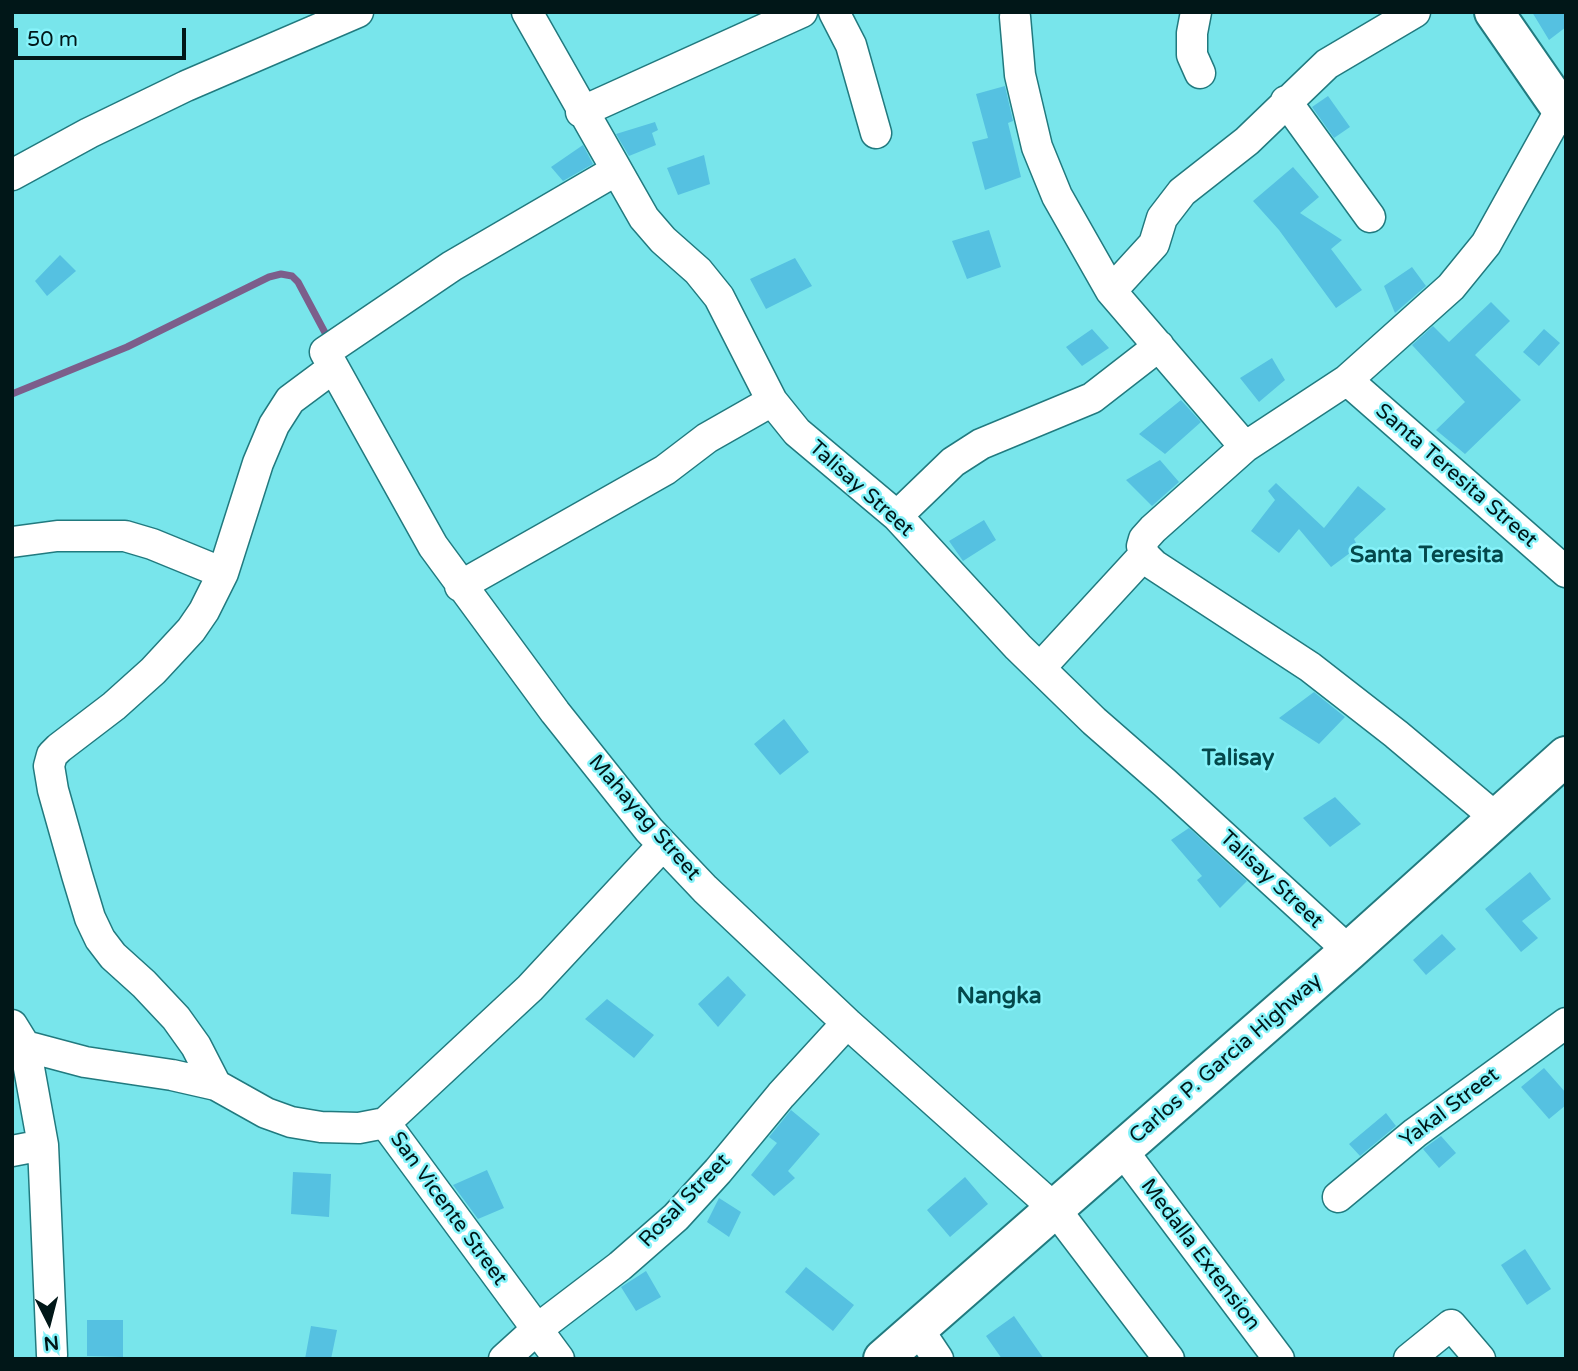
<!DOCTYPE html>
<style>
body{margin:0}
#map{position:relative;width:1578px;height:1371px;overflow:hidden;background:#78e5eb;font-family:"Varela Round",sans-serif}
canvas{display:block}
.frame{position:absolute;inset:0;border:14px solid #011718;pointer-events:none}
.north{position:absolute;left:14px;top:1287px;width:70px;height:70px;-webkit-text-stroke:5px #86f2f9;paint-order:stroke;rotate:174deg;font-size:19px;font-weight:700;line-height:28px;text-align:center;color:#011718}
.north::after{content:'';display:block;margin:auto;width:24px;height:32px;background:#011718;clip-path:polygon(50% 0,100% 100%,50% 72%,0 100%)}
.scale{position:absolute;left:14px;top:28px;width:172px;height:32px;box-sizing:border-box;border:4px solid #011718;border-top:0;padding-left:9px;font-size:21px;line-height:24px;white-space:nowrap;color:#011718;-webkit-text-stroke:5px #86f2f9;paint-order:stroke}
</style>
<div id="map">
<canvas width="1578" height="1371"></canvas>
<div class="frame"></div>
<div class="north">N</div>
<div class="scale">50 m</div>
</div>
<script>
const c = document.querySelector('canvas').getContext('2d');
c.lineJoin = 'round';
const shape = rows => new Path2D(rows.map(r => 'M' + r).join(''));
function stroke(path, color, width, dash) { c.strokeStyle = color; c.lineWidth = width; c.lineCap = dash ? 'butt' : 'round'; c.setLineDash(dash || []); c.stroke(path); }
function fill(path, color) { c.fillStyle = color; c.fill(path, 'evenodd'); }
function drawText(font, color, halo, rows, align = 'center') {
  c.font = font + ' "Varela Round",sans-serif'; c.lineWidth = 5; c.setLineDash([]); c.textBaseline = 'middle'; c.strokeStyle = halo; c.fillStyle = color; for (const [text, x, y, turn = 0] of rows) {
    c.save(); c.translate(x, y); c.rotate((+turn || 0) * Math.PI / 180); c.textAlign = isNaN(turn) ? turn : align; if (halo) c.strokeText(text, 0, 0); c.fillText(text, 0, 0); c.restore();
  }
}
const stream = shape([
 [12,394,127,347,269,277,281,274,292,276,298,282,330,342]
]);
const building = shape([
 [1532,12,1566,12,1566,27,1549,40],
 [1005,86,1013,121,1008,123,1021,177,985,190,972,142,988,138,976,94],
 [1328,96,1350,127,1334,138,1312,107],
 [655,122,658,130,652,133,656,145,629,156,616,134],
 [583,145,593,164,563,181,551,167],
 [704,155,710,184,678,195,667,168],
 [1293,167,1319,197,1300,213,1342,240,1331,249,1362,290,1336,308,1279,230,1253,201],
 [989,230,1001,267,967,279,952,241],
 [60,255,76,271,47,296,35,281],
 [795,258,812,286,766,309,750,279],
 [1412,267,1426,286,1395,313,1384,286],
 [1491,302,1510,321,1475,355,1521,400,1465,454,1436,430,1465,402,1412,345,1433,326,1449,342],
 [1092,329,1109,348,1082,366,1066,347],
 [1544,329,1560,343,1539,366,1523,352],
 [1272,358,1285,380,1259,402,1240,378],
 [1181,400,1201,422,1165,454,1139,434],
 [1160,460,1179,482,1152,506,1126,480],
 [1276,483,1324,528,1358,486,1386,509,1354,539,1358,547,1331,567,1299,529,1279,553,1251,531,1275,500,1268,491],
 [984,520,996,540,963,561,949,541],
 [1314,692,1345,717,1319,744,1279,718],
 [784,719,809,752,780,775,754,744],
 [1335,797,1361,824,1330,847,1303,818],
 [1189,828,1247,881,1220,908,1197,880,1202,876,1171,840],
 [1530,872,1551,899,1522,921,1538,938,1521,952,1485,909],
 [1442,934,1456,949,1426,975,1413,960],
 [728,976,746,995,718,1027,698,1004],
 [607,999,654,1035,634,1058,585,1019],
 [1544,1068,1566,1093,1566,1105,1549,1119,1521,1087],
 [791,1110,820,1134,788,1171,795,1178,774,1196,751,1175,777,1143,769,1137],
 [1386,1113,1396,1126,1360,1156,1349,1144],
 [1441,1136,1456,1153,1439,1168,1423,1149],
 [487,1170,504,1208,478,1219,453,1185],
 [293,1172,331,1174,329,1217,291,1214],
 [965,1177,988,1204,950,1237,927,1210],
 [719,1198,741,1212,729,1237,707,1222],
 [1525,1249,1551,1289,1527,1305,1501,1265],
 [806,1267,854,1305,833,1331,785,1292],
 [646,1271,661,1297,636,1311,621,1287],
 [1014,1316,1044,1359,1002,1359,986,1336],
 [87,1320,123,1320,123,1357,87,1356],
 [311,1326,337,1330,331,1359,305,1359]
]);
const minor = shape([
 [527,12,644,218,663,240,698,271,719,297,772,401,797,432,897,516,1018,647,1094,721,1165,783,1349,951],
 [834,12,851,45,876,133],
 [1196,12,1192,33,1192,55,1200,73],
 [1015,17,1020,75,1037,147,1057,196,1111,291,1245,447],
 [1286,101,1370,217],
 [581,112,802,12],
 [615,171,452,266,325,352,433,546,555,712,649,830,705,889,847,1023,1055,1209,1169,1359],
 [12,175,89,133,186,86,358,12],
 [1111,291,1154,244,1162,218,1182,192,1247,141,1327,64,1415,12],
 [1347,380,1566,572],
 [897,516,953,462,981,444,1092,398,1159,346],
 [12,542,57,536,125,536,152,544,223,573],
 [460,586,665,470,707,438,772,401],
 [1040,668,1144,555],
 [1496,818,1396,734,1310,667,1154,565,1144,555,1142,546,1144,539,1153,529,1245,447,1347,380,1451,287,1486,244,1561,109],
 [12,1025,25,1046,43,1145,52,1355],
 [25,1046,85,1062,172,1075,216,1085,266,1113,291,1122,321,1127,359,1128,385,1123],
 [216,1085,196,1046,176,1018,144,984,113,956,100,939,90,918,77,875,53,790,49,766,52,755,59,748,114,706,153,671,191,630,204,611,223,573,258,463,274,425,290,400,333,368],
 [385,1123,530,988,663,845],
 [385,1123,559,1359],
 [1122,1150,1279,1359],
 [12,1151,43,1145],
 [1338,1197,1415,1133,1566,1023],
 [918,1329,938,1359],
 [504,1359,536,1330,620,1266,676,1217,718,1171,781,1095,847,1023],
 [1409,1359,1451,1325,1480,1359]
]);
const major = shape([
 [1494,12,1566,116]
]);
const highway = shape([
 [883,1359,1349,951,1566,756]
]);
const streetNames = [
 ["Santa Teresita Street",1456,476,41],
 ["Talisay Street",861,489,42],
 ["Mahayag Street",644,818,49],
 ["Talisay Street",1271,880,43],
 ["Carlos P. Garcia Highway",1226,1059,-41],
 ["Yakal Street",1450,1108,-37],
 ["Rosal Street",685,1201,-46],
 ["San Vicente Street",448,1209,54],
 ["Medalla Extension",1200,1255,53]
];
const neighbourhoodNames = [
 ["Santa Teresita",1427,556],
 ["Talisay",1238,759],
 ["Nangka",999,997]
];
stroke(stream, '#7c5e8b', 7);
fill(building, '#55c1e1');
stroke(minor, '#217a7f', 33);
stroke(major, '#217a7f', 42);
stroke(highway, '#217a7f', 42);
stroke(minor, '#fff', 30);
stroke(major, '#fff', 38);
stroke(highway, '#fff', 38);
drawText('21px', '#011718', '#86f2f9', streetNames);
drawText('bold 23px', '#04484b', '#86f2f9', neighbourhoodNames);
</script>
